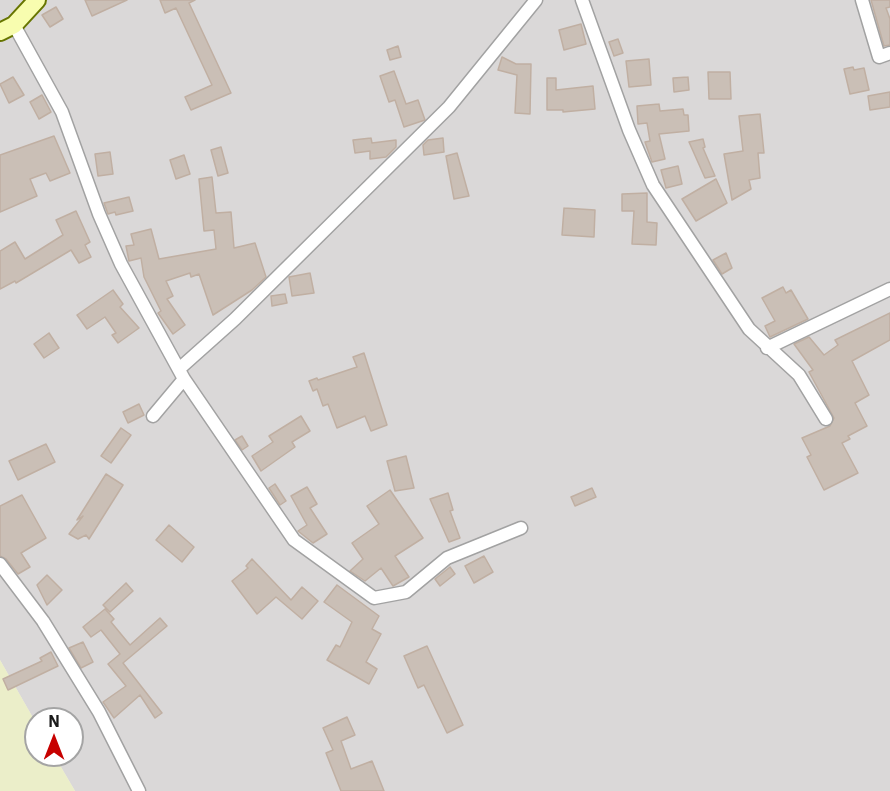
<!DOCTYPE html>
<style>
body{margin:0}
#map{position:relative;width:890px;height:791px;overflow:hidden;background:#eee9e0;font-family:"IBM Plex Sans",sans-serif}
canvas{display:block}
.north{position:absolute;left:24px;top:707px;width:60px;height:60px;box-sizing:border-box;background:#fff;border:2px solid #a4a4a4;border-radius:50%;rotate:0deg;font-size:16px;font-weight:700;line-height:24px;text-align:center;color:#1b1b1b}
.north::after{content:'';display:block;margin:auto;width:21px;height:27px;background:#c70100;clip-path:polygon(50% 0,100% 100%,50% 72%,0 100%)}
</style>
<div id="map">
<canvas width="890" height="791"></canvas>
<div class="north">N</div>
</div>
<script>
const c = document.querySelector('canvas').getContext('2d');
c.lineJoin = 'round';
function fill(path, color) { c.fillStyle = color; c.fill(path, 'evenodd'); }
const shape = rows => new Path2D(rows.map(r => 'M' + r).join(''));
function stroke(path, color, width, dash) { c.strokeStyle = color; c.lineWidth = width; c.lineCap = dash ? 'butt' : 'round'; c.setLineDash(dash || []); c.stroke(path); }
const residential = shape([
 [0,0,890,0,890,791,75,791,54,755,72,755,72,719,36,719,36,723,0,660]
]);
const farmland = shape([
 [0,660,36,723,36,755,54,755,75,791,0,791]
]);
const building = shape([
 [85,0,127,0,92,16,85,0],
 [160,0,195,0,189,3,231,93,191,110,185,97,212,85,176,8,165,13,160,0],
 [871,0,890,0,890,7,886,8,890,19,890,45,884,46,871,0],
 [56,7,63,19,50,27,42,15,56,7],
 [581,24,586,44,564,50,559,30,581,24],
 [618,39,623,53,614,56,609,42,618,39],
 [398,46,401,57,390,60,387,50,398,46],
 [502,57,516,64,531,64,530,114,515,113,517,75,498,70,502,57],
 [649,59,651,85,629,87,626,61,649,59],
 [853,67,854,70,864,68,869,90,850,94,844,69,853,67],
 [394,71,406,104,418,100,425,120,404,127,395,100,389,102,380,76,394,71],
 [708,72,730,72,731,99,709,99,708,72],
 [13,77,24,95,9,103,0,84,13,77],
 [688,77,689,90,674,92,673,78,688,77],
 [547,78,556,78,556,90,593,86,595,109,563,112,563,110,547,110,547,78],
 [890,92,890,107,870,110,868,96,890,92],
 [42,95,51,112,39,119,30,102,42,95],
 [659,104,660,111,683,109,684,115,688,115,689,131,659,134,665,159,652,162,645,142,650,141,647,123,638,124,637,106,659,104],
 [760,114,764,153,758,153,760,178,749,180,751,189,732,200,724,154,743,151,739,116,760,114],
 [54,136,70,173,50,181,46,173,30,179,37,196,0,212,0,155,54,136],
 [371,138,372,143,396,140,396,147,386,157,370,159,370,151,355,153,353,140,371,138],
 [443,138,444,152,424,155,423,145,428,140,443,138],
 [703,139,705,147,703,148,715,176,705,178,689,142,703,139],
 [221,147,228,173,218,176,211,150,221,147],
 [110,152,113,174,98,176,95,154,110,152],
 [457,153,469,196,454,199,446,156,457,153],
 [184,155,190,174,176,179,170,160,184,155],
 [678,166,682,184,666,188,661,170,678,166],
 [212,177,216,213,231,212,234,248,255,243,266,277,252,290,213,315,199,274,191,277,190,273,166,281,173,296,167,299,185,325,173,334,158,313,161,311,144,277,141,258,129,261,126,246,134,245,131,234,151,229,159,259,216,249,214,230,204,231,199,179,212,177],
 [716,179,727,203,696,221,682,199,716,179],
 [647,193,647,222,657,223,656,245,632,244,634,211,622,211,622,194,647,193],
 [129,197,133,211,116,215,115,212,108,214,104,203,129,197],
 [564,208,595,210,594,237,562,235,564,208],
 [76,211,90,242,85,245,91,257,79,263,71,250,16,283,15,281,0,289,0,251,15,242,25,259,63,235,56,220,76,211],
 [726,253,732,268,722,274,713,260,726,253],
 [310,273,314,293,292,296,289,277,310,273],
 [783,287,786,293,791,290,808,319,770,337,765,326,775,321,762,298,783,287],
 [113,290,123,304,120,307,139,328,118,343,112,335,116,333,105,317,87,329,77,315,113,290],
 [285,294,287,303,272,306,271,296,285,294],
 [890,313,890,340,852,361,869,395,855,403,867,426,848,436,850,439,842,443,858,473,824,490,807,457,811,455,802,438,830,426,834,418,809,372,813,370,794,344,809,337,824,355,838,345,835,340,890,313],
 [49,333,59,348,44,358,34,344,49,333],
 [364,353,387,425,371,431,365,416,337,428,328,404,323,406,317,389,313,391,309,381,317,378,318,380,357,367,353,357,364,353],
 [139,404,144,415,128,423,123,412,139,404],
 [301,416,310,431,292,442,295,447,261,471,252,456,273,442,269,436,301,416],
 [121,428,131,435,111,463,101,456,121,428],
 [242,436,248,446,242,450,235,440,242,436],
 [46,444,55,462,18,480,9,461,46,444],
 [406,456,414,488,395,491,387,461,406,456],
 [106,474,123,485,89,539,86,535,78,539,69,534,83,516,77,520,106,474],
 [275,484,286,501,280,505,269,488,275,484],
 [307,487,317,504,310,508,327,534,313,543,298,531,307,525,291,496,307,487],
 [592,488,596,497,575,506,571,497,592,488],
 [390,490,423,538,395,556,409,577,393,586,381,568,365,581,350,571,363,559,352,543,379,524,367,506,390,490],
 [448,493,453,510,450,511,460,538,449,542,430,499,448,493],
 [22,495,46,538,21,553,30,567,18,574,6,559,0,556,0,506,22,495],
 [169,525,194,547,182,562,156,540,169,525],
 [484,556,493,572,474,583,465,566,484,556],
 [252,559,291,600,302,587,318,601,302,619,276,597,257,614,232,581,248,568,246,566,252,559],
 [450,567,455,574,440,586,435,579,450,567],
 [47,575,62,590,47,605,37,585,47,575],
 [126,583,133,591,110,612,103,605,126,583],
 [337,585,379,616,372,629,381,634,366,662,377,669,369,684,327,660,336,645,340,647,352,622,324,602,337,585],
 [105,609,114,619,111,622,130,645,160,618,167,626,123,663,162,713,155,718,140,695,114,718,103,702,126,686,108,664,120,654,101,630,91,637,83,627,105,609],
 [83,642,93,662,81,668,69,648,83,642],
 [427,646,463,725,447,733,424,685,418,688,404,656,427,646],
 [51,652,58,666,8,690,3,679,42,661,40,658,51,652],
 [347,717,355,735,341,741,351,769,372,761,384,791,341,791,326,753,333,750,323,728,347,717]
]);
const street = shape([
 [582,0,629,130,653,185,749,329,799,375,826,419],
 [862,0,879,57,890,53],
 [14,25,62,112,99,214,121,264,184,379,294,540,374,598,406,592,447,558,521,528],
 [767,348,890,289],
 [179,369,235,319,449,107,536,0],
 [153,416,184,379],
 [0,564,43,621,99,712,139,791]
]);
const secondary = shape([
 [0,32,14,25,37,0]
]);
fill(residential, '#dad8d8');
fill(farmland, '#ebeec9');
fill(building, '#cabfb6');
stroke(building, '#c0afa2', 1.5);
stroke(street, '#a2a2a2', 15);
stroke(secondary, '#677500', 20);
stroke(street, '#fff', 12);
stroke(secondary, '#f8fdaf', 16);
</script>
